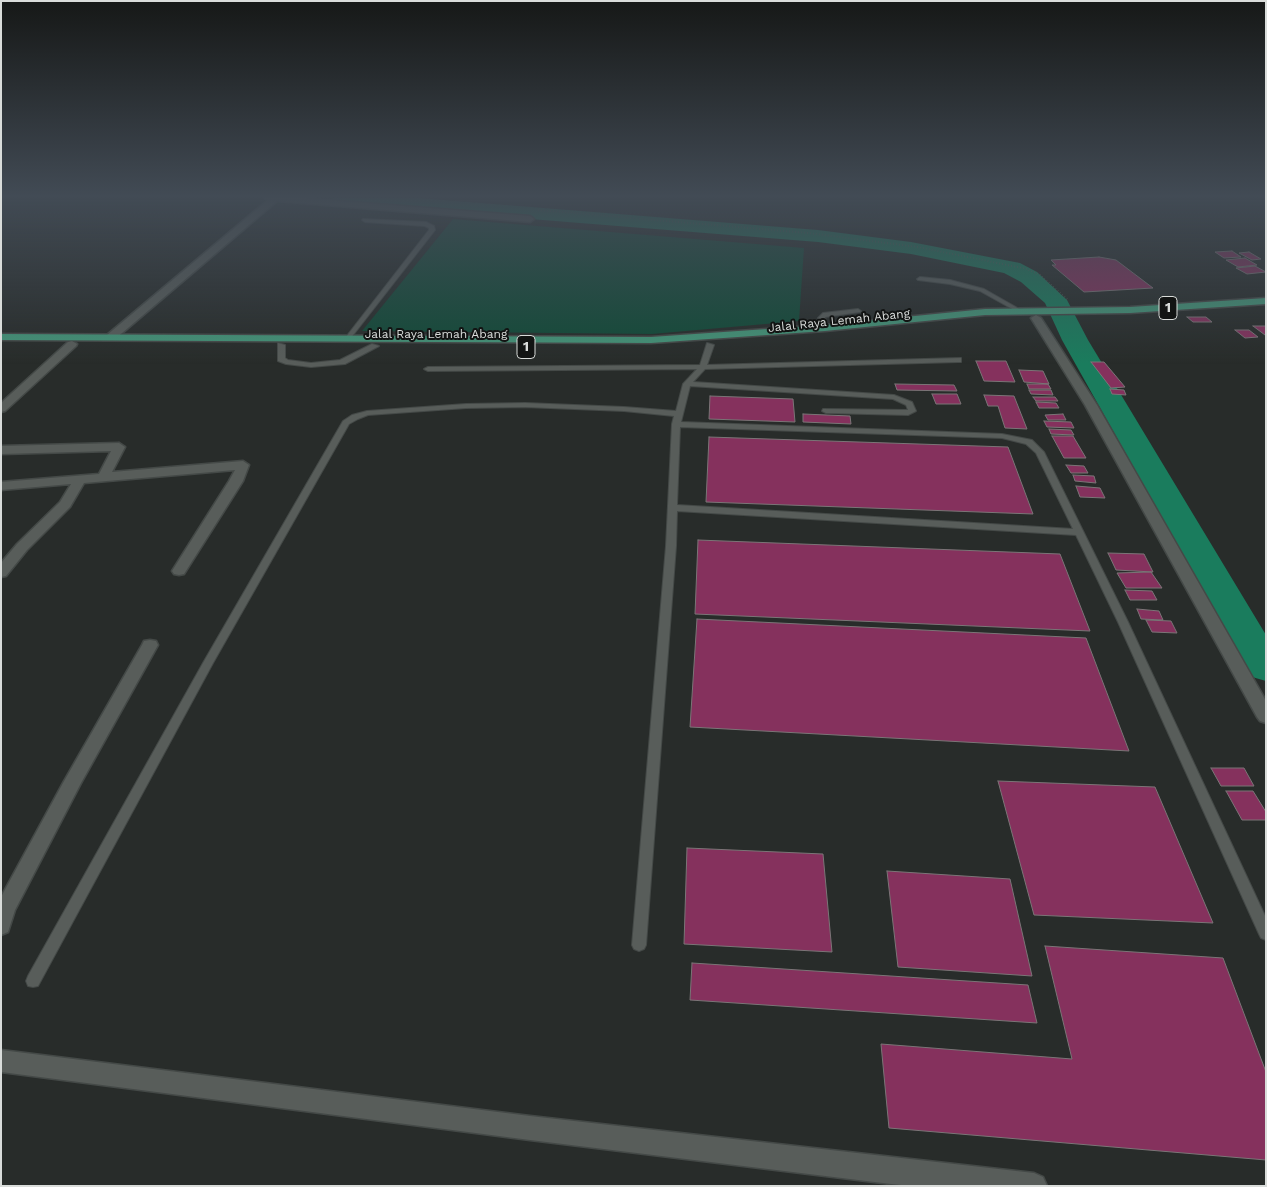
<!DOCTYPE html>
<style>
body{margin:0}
#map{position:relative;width:1267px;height:1187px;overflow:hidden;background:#282c2a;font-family:"Work Sans",sans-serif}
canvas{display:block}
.frame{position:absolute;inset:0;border:2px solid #d9dcda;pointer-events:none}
</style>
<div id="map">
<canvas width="1267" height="1187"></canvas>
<div class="frame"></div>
</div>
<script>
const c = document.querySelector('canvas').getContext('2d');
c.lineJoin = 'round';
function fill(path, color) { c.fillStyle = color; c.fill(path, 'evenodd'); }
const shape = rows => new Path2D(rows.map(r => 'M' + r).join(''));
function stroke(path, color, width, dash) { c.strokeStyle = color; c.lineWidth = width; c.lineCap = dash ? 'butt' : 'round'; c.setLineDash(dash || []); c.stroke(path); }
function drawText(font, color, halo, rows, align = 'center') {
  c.font = font + ' "Work Sans",sans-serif'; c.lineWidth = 4; c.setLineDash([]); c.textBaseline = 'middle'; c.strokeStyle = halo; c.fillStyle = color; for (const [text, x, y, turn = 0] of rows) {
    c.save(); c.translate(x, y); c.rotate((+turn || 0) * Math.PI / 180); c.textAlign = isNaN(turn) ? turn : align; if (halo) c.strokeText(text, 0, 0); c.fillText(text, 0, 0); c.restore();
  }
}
const green = shape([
 [453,219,804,248,799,321,652,334,362,331]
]);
const river = shape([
 [332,198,419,198,818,230,911,242,1020,263,1037,272,1067,300,1088,340,1266,635,1266,681,1252,677,1246,668,1062,340,1045,303,1021,282,1004,273,911,254,818,242,342,204,335,202,332,198]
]);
const building = shape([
 [1232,251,1241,257,1224,258,1215,252,1232,251],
 [1249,252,1261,259,1252,260,1239,253,1249,252],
 [1099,257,1116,260,1153,288,1084,292,1052,265,1056,265,1051,260,1099,257],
 [1245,258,1257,265,1238,267,1226,260,1245,258],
 [1255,266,1266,272,1247,274,1236,268,1255,266],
 [1187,317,1206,317,1212,322,1193,322,1187,317],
 [1253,326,1266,326,1266,335,1265,335,1253,326],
 [1235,330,1249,330,1258,337,1245,338,1235,330],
 [976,361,1006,361,1015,382,984,381,976,361],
 [1091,362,1104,362,1125,387,1111,388,1091,362],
 [1019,370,1043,371,1049,384,1024,382,1019,370],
 [895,384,954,385,957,391,897,390,895,384],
 [1027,384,1048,384,1051,389,1029,389,1027,384],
 [1110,389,1124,390,1126,395,1112,394,1110,389],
 [1029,390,1051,390,1053,395,1031,394,1029,390],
 [932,394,957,394,961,404,936,404,932,394],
 [984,395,1014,396,1027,429,1005,428,998,406,988,406,984,395],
 [710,396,793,399,795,422,709,419,710,396],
 [1033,397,1055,397,1058,401,1036,401,1033,397],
 [1036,402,1056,403,1059,408,1039,408,1036,402],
 [803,414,850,416,851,424,803,422,803,414],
 [1063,414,1066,420,1048,420,1045,415,1063,414],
 [1044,421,1071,422,1074,428,1047,427,1044,421],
 [1049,429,1071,430,1074,435,1051,434,1049,429],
 [1052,436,1073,436,1086,458,1064,458,1052,436],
 [709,437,1008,447,1033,514,706,502,709,437],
 [1066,465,1084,466,1088,473,1071,473,1066,465],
 [1073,475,1094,476,1096,483,1075,481,1073,475],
 [1076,486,1100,488,1105,498,1080,497,1076,486],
 [698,540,1060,554,1090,631,695,614,698,540],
 [1108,553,1144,554,1153,572,1116,570,1108,553],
 [1151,572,1162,588,1126,588,1117,573,1151,572],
 [1125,590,1152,591,1157,600,1130,600,1125,590],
 [1137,609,1159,611,1163,620,1141,619,1137,609],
 [697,619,1086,638,1129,751,690,727,697,619],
 [1146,620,1171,621,1177,633,1152,632,1146,620],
 [1211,768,1244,768,1254,786,1221,786,1211,768],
 [998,781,1155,787,1213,923,1034,915,998,781],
 [1226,791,1253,791,1266,812,1266,820,1242,820,1226,791],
 [687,848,823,854,832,952,684,944,687,848],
 [887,871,1010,879,1032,976,898,967,887,871],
 [1045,946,1223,958,1266,1072,1266,1160,889,1128,881,1044,1072,1059,1045,946],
 [692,963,1028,985,1037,1023,690,1000,692,963]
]);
const path = shape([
 [538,210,808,233,918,247,1027,269,1040,275,1067,299]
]);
const service = shape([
 [363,219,426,222,434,226,435,230,350,339,348,340,345,338,346,337,429,230,429,228,425,226,365,222,362,220,363,219],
 [920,277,950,280,984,289,1021,310,1016,311,980,291,950,284,918,280,917,279,920,277],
 [858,309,861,311,860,312,825,317,828,328,825,330,822,328,818,318,823,313,858,309],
 [278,343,285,345,285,358,288,360,311,363,340,360,372,344,379,346,345,364,311,367,286,364,278,361,278,343],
 [707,343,714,345,707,365,961,358,961,362,958,362,705,369,693,382,894,395,912,402,916,411,908,415,826,413,822,411,823,409,908,410,906,405,893,399,690,386,681,422,1002,434,1032,440,1044,452,1128,622,1266,918,1266,940,1261,938,1259,934,1118,622,1076,535,677,511,676,546,646,945,644,949,639,951,634,949,632,945,666,546,672,424,674,416,624,411,525,407,466,408,368,415,358,419,349,424,213,663,38,986,33,987,28,986,26,981,28,976,203,663,343,421,352,415,367,411,466,404,525,403,624,407,676,411,683,384,697,369,428,371,424,369,428,367,700,365,707,343],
 [680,427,1002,438,1026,444,1036,453,1073,529,677,505,680,427]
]);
const minor = shape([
 [264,198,301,198,530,216,534,219,530,222,277,201,115,339,107,339,106,337,107,335,268,200,264,198],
 [72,341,77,344,76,346,5,411,1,412,1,403,68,342,72,341],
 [119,443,125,447,112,472,243,461,249,465,243,481,184,574,179,575,174,574,172,571,229,481,235,470,84,483,70,507,27,550,6,576,1,577,1,563,17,544,60,502,71,484,1,490,1,482,99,474,111,451,1,454,1,446,119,443],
 [150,640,156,641,158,645,81,783,15,910,8,932,1,935,1,897,63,783,142,645,144,641,150,640],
 [1,1050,530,1116,1034,1173,1043,1177,1047,1186,911,1186,891,1184,530,1140,1,1072,1,1050]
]);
const tertiary = shape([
 [1036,315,1041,318,1097,405,1266,701,1266,723,1260,721,1257,717,1085,405,1031,318,1036,315]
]);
const trunk = shape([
 [1266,298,1266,304,1130,313,985,315,825,331,651,343,1,340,1,334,651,337,825,325,985,309,1130,307,1266,298]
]);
const farStreetnames = [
 ["Jalal Raya Lemah Abang",839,321,-6],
 ["Jalal Raya Lemah Abang",436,334]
];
const shields = [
 [1168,308,18],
 [526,347,18]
];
const shieldNames = [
 ["1",1168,308],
 ["1",526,347]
];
fill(green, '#114a37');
fill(river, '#1a7c5d');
fill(building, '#85315d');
stroke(building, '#7b7577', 1);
stroke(service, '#444947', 2);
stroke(minor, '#444947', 3);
stroke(tertiary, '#444947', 3);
stroke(trunk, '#444947', 3);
stroke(path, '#5d615f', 2, [0.5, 2.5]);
fill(service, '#585d5a');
fill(minor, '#585d5a');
fill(tertiary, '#585d5a');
fill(trunk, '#449578');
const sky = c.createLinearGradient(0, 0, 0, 364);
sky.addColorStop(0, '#161817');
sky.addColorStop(0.54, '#424b55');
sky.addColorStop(1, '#424b5500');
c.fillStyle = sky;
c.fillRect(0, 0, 1267, 364);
drawText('12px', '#d9dcda', '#121413', farStreetnames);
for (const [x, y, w] of shields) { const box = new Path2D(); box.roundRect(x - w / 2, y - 11.5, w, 23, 4); c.fillStyle = '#121413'; c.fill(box); stroke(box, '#d9dcda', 1); }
drawText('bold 14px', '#d9dcda', null, shieldNames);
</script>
